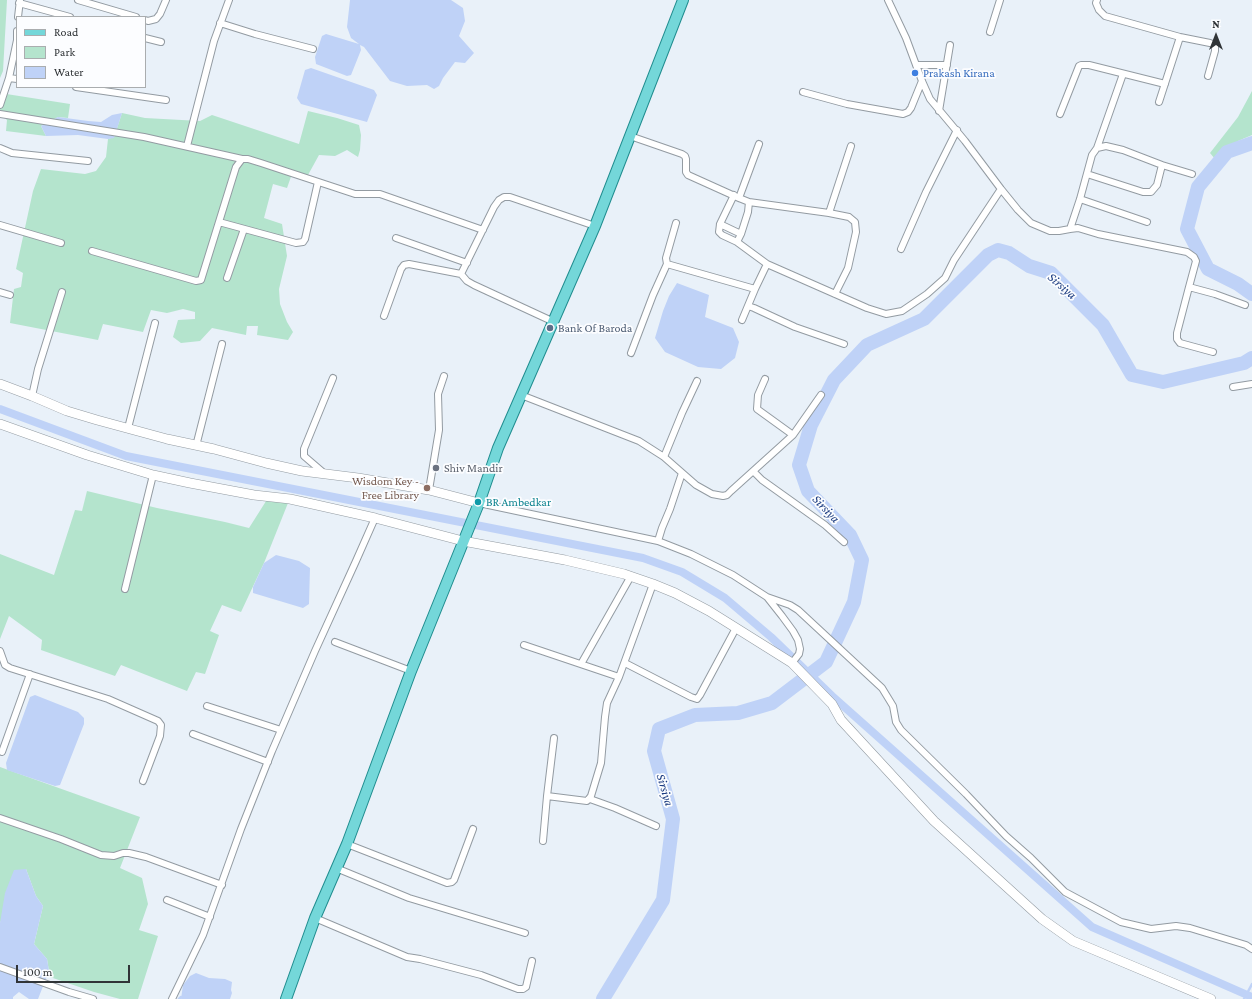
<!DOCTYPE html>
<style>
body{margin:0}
#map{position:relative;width:1252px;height:999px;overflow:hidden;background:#e9f1f9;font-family:"Crimson Pro",serif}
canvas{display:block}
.legend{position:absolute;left:16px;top:16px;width:130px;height:72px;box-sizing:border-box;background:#fcfdff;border:1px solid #aaadaf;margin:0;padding:5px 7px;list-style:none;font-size:12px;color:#303437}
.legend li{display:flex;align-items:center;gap:8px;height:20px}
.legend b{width:20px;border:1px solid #aaadaf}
.north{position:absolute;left:1196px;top:16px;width:40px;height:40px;-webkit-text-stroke:3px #fcfdff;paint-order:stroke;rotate:0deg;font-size:11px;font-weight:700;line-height:16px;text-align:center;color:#303437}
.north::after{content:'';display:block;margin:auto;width:14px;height:18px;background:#303437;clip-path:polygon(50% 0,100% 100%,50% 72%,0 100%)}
.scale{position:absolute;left:16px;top:965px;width:114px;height:18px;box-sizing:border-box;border:2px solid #303437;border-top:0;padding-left:5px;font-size:12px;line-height:14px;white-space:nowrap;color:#303437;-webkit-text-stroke:3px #fcfdff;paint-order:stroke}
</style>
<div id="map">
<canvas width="1252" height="999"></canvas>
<ul class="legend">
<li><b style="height:5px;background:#74d7d9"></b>Road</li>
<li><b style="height:11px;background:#b4e4cd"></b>Park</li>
<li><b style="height:11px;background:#bfd2f7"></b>Water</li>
</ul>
<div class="north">N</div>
<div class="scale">100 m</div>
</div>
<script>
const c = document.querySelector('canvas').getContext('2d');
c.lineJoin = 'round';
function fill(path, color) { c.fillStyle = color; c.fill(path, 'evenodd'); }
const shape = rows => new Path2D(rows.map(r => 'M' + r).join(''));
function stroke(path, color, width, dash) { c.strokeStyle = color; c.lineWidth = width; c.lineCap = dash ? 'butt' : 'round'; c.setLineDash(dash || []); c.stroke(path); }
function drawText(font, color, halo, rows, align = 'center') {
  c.font = font + ' "Crimson Pro",serif'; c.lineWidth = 3.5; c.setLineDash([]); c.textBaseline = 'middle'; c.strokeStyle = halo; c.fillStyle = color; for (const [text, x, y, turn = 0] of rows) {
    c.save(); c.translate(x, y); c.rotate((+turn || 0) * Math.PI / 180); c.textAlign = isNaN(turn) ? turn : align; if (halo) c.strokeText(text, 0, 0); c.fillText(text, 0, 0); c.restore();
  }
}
const green = shape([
 [0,0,7,0,3,71,0,78],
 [1252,91,1252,135,1238,141,1215,159,1210,153,1238,117],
 [0,93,70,104,68,118,58,117,41,126,46,136,6,131,7,120,0,114],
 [308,111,337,118,359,125,361,135,360,150,358,157,347,150,335,156,319,155,308,175,293,171,287,188,273,184,264,218,282,224,287,256,279,289,280,304,287,322,293,332,288,340,257,335,258,326,247,326,246,335,212,328,200,341,181,343,173,337,178,320,195,319,195,312,183,309,167,313,151,310,143,332,103,324,98,340,10,323,14,289,21,287,23,273,16,269,33,191,41,169,85,174,96,171,106,157,108,139,114,137,122,113,145,118,200,121,212,115,299,144],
 [87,491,157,508,225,522,249,528,268,498,288,503,264,563,241,612,222,605,210,631,219,635,205,674,196,672,187,691,121,665,115,676,41,650,42,640,9,616,0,639,0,554,54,575,75,510,82,511],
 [0,767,140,817,120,868,142,878,148,904,139,930,158,936,138,999,120,999,94,992,47,976,49,971,47,959,34,944,43,906,36,896,26,869,0,923]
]);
const water = shape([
 [350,0,451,0,463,8,465,21,459,36,474,53,465,63,455,62,443,78,439,86,434,89,427,85,407,86,390,81,364,47,360,45,361,50,351,75,347,76,316,64,315,57,322,36,326,34,359,44,351,38,347,27],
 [311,68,374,90,377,95,367,122,301,104,297,98,305,70],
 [122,113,114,138,108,139,78,135,46,136,41,126,58,117,88,121,101,122,112,115],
 [677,283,709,295,705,317,733,328,739,342,735,358,721,369,698,367,665,352,655,338,663,311,669,296],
 [276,555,299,561,310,568,309,604,303,608,253,593,253,587,264,563],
 [35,695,78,712,84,718,84,724,60,785,55,786,7,770,6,763,30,697],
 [26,869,36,896,43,906,34,944,47,959,49,971,38,999,29,999,19,992,13,997,13,999,0,999,0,923,5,893,14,870],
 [196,973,209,978,225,979,232,982,231,990,232,993,230,999,181,999,183,985,190,976]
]);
const stream = shape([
 [179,999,181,997],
 [1244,999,1252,984]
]);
const canal = shape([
 [0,409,126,456,643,558,682,572,725,598,771,637,832,696,1092,927,1252,997]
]);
const river = shape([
 [1252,143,1227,152,1198,187,1187,229,1208,269,1238,284,1252,294],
 [603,999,663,900,673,819,654,751,659,729,695,715,738,713,772,703,826,662,854,602,862,560,850,535,808,491,799,465,811,425,834,380,867,345,924,319,988,255,998,250,1009,253,1029,266,1051,273,1103,325,1132,375,1163,382,1244,363,1252,358]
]);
const street = shape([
 [78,0,136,17],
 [888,0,906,38,922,81,930,99,965,141,1001,189,1018,210,1031,223,1050,231,1059,231,1070,229,1080,199,1092,155,1097,148,1106,146,1123,150,1162,165],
 [1097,0,1096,3,1099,10,1105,16,1180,37,1210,43,1215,45,1215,51,1208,76],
 [19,3,70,17],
 [18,17,20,0],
 [145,20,148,21,156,19,160,14,166,0],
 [220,23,255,34,313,49],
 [990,32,1000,0],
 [145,38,161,42],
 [916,65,947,65],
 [9,78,17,79],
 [76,87,166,100],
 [803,92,847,104,903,114,908,112,911,108,922,81],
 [1159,102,1180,37],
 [0,105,9,78,17,40,17,31],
 [939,111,950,45],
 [0,114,144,137,242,159],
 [1060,114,1079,66,1081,65,1089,65,1165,84],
 [630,136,682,154,685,156,686,159,686,172,688,175,739,198],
 [187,146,214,41,229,0],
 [0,148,12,153,88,161],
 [1097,148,1123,74],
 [1087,174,1143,192,1151,192,1157,185,1162,165,1192,174],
 [734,195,720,224,719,232,722,235,737,242],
 [1080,199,1147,222],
 [749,202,829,213,849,217,855,222,856,232,848,268,835,294],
 [829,213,851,146],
 [219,222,296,243,303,242,305,239,318,182],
 [676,223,666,258,667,264,755,289],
 [720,224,741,234,737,242,767,264,867,308,886,314,902,311,927,294,945,278,954,260,1001,189],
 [0,225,61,243],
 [1070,229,1078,228,1098,234,1187,252,1194,257,1196,261,1189,287,1215,294,1245,305],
 [741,234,748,212,749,202,739,198,759,144],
 [396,238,467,263],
 [901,249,926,192,957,130],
 [92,251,196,281,201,280,236,167,242,159,248,159,261,163,355,194,380,194,483,230],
 [461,274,494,207,499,200,504,197,510,197,595,226],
 [227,278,244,229],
 [1189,287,1177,333,1177,339,1180,343,1213,352],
 [0,292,10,295],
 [748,306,754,308,795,327,844,344],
 [384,316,401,269,404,265,409,264,461,274,467,281,474,285,554,322],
 [742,320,755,289,767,264],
 [631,353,653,295,667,264],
 [765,379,758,395,757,409,793,435],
 [1233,387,1252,384],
 [521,395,639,441,664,457,696,485,712,494,723,496,727,495,731,491,793,435,821,395],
 [32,396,38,369,62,292],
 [128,428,155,323],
 [196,446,222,344],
 [664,457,682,413,697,381],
 [753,471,762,480,825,525,844,542],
 [325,474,304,456,304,449,333,378],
 [429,490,439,430,438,394,444,376],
 [479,503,658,541,691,554,733,575,767,597,782,616,793,631,798,640,800,649,799,654,792,663],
 [658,541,662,528,670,509,682,473],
 [125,589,153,475],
 [767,597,790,605,798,610,882,688,893,706,896,722,901,730,966,794,1006,836,1031,858,1065,892,1121,922,1151,929,1176,926,1190,928,1246,945,1252,949],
 [335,642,411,671],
 [524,645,619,677],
 [0,651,5,665,10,668,108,699,158,721,161,725,160,736,143,781],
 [625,663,691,697,697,699,700,695,736,628],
 [581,664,631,576],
 [207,706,281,730],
 [193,734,268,762],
 [2,752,30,674],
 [547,796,587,801,591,796,601,763,605,717,607,703,619,677,653,584],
 [590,799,615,808,656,826],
 [0,818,61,839,101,855,114,856,123,853,129,853,146,857,222,885],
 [543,841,547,796,554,738],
 [347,844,447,883,452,882,454,880,473,829],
 [336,868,409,898,525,933],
 [167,900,210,917],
 [315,918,407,957,420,959,481,975,518,989,523,989,526,987,532,961],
 [0,967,69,992,93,999],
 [172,999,203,935,241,829,272,751,315,651,356,561,375,518]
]);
const secondary = shape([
 [0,384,32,396,67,411,97,420,167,439,214,449,266,463,302,471,358,478,429,490,479,503],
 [0,424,87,455,153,475,190,483,254,495,290,499,375,518,463,541,565,560,624,574,653,584,675,593,709,611,792,663,832,704,841,720,934,821,1042,919,1073,941,1211,999]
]);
const primary = shape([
 [286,999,315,918,347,844,411,671,479,503,498,448,595,226,683,0]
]);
const markers = [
 [915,73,4,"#3f7fe0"],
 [550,328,4,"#5c6f8a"],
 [436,468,4,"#6b7280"],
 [427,488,4,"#8d6e63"],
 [478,502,4,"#0f9aa8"]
];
const shopNames = [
 ["Prakash Kirana",923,73]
];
const serviceNames = [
 ["Bank Of Baroda",558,328]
];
const worshipNames = [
 ["Shiv Mandir",444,468]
];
const educationNames = [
 ["Wisdom Key -",419,481],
 ["Free Library",419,495]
];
const cultureNames = [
 ["BR Ambedkar",486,502]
];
const waterNames = [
 ["Sirsiya",1062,286,41],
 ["Sirsiya",826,509,46],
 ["Sirsiya",665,790,74]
];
fill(green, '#b4e4cd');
fill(water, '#bfd2f7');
stroke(stream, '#bfd2f7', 2.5);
stroke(canal, '#bfd2f7', 8);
stroke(river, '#bfd2f7', 14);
stroke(street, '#939ba2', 8);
stroke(secondary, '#939ba2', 10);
stroke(primary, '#208d8f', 12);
stroke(street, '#fff', 6);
stroke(secondary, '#fff', 9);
stroke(primary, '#74d7d9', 10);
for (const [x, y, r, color] of markers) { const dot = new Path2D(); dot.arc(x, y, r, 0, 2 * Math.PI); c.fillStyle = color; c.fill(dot); stroke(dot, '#fcfdff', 1.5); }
drawText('12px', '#366cbe', '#fcfdff', shopNames, 'left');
drawText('12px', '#4e5e75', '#fcfdff', serviceNames, 'left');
drawText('12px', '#5b616d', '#fcfdff', worshipNames, 'left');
drawText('12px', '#785e54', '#fcfdff', educationNames, 'right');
drawText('12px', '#0d838f', '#fcfdff', cultureNames, 'left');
drawText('italic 13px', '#1d3d82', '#fcfdff', waterNames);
</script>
